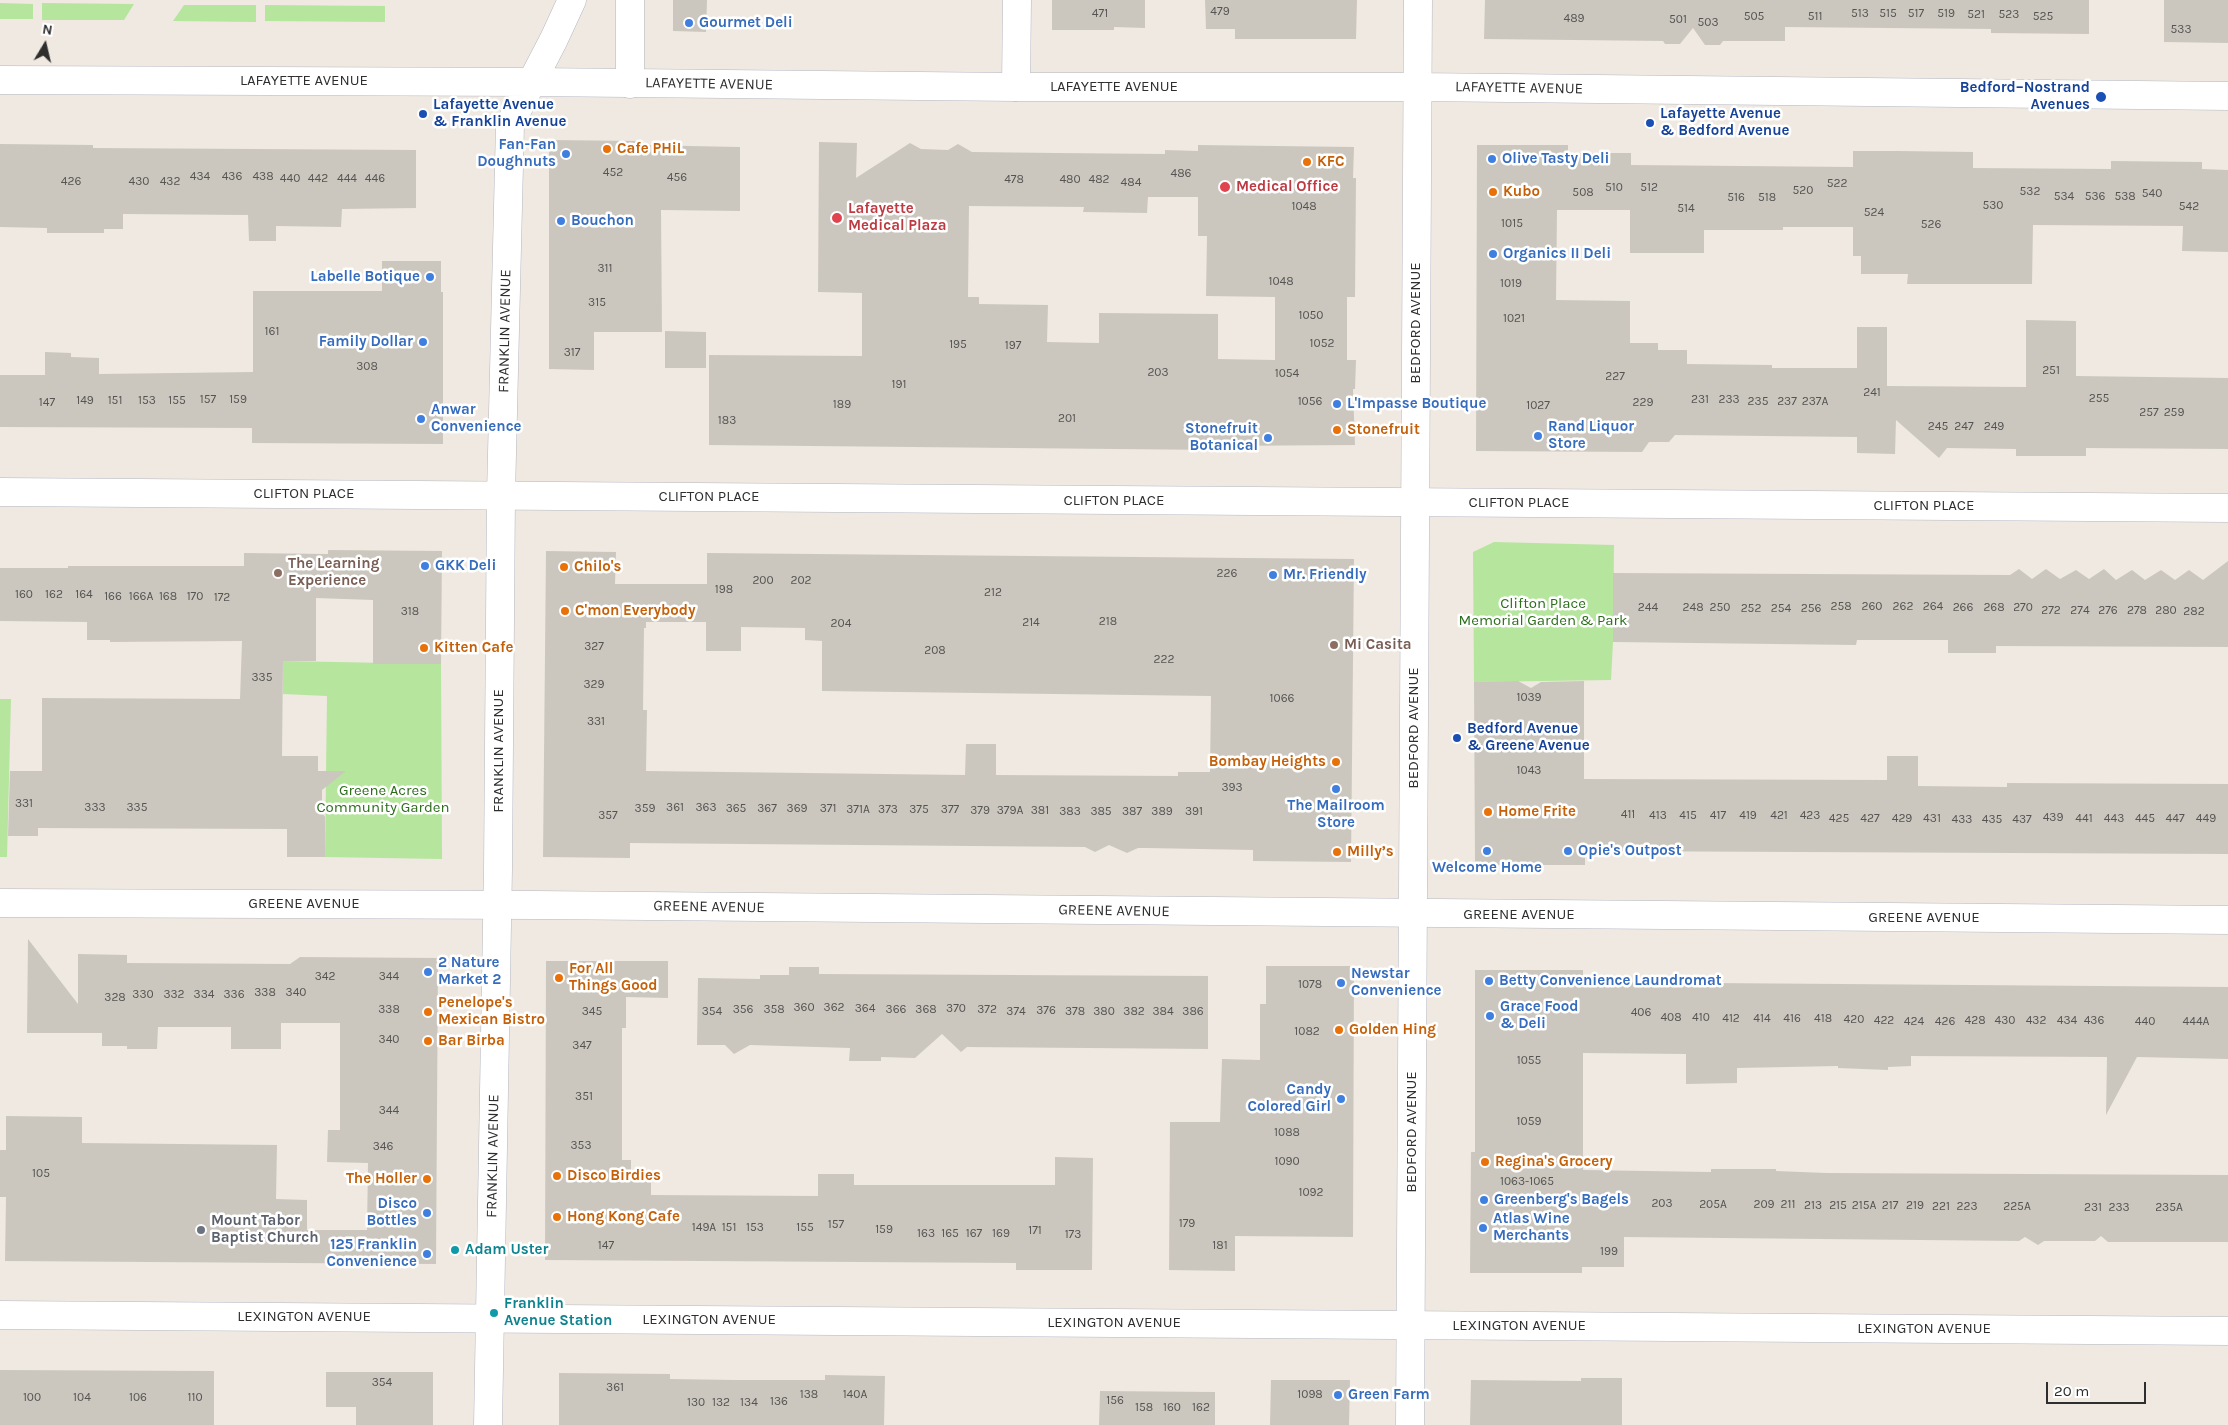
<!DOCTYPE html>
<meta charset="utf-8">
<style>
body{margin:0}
#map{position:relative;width:2228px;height:1425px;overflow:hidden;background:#efe9e1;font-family:Karla,sans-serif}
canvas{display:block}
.north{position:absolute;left:20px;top:20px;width:50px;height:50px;-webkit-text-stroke:4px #fff;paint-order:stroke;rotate:9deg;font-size:14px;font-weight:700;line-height:20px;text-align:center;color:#2e2e2e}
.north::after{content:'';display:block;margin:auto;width:18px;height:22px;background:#2e2e2e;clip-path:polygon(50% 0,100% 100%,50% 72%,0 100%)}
.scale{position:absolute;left:2046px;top:1382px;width:100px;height:22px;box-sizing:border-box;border:2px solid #2e2e2e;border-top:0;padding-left:6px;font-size:15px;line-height:18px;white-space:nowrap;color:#2e2e2e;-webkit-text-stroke:4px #fff;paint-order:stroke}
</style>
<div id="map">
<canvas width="2228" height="1425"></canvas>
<div class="north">N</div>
<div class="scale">20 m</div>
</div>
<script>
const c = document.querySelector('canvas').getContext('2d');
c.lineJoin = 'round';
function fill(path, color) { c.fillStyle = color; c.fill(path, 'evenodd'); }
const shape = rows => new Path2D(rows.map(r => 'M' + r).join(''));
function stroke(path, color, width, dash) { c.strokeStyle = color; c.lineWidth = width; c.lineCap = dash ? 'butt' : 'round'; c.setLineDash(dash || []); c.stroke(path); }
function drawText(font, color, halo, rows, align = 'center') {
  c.font = font + ' Karla,sans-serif'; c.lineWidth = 5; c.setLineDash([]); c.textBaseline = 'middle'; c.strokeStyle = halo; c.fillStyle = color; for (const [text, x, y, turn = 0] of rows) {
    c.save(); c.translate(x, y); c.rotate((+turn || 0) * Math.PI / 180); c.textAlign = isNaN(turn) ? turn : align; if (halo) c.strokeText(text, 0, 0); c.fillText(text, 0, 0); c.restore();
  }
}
const green = shape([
 [0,3,33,4,33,19,0,19],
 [42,3,134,4,124,20,42,20],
 [184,5,256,5,256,22,173,21],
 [265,5,385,6,385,22,265,21],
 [1494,542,1614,545,1613,642,1611,680,1474,682,1473,552],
 [283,661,441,664,442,859,325,857,327,696,283,694],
 [0,699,11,699,7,857,0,857]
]);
const building = shape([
 [673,0,707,0,706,32,673,31],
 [1052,0,1145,0,1145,28,1114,27,1114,30,1052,30],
 [1205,0,1357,0,1356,39,1235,39,1235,29,1206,29],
 [1485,0,2089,0,2089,34,1991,33,1991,29,1785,27,1785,41,1723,41,1720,45,1705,45,1693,28,1680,44,1665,44,1663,41,1484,39],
 [2164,0,2228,0,2228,43,2164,42],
 [549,140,638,141,638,145,740,147,740,211,661,210,662,332,594,332,594,370,549,369],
 [819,142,857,143,856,178,910,143,921,149,948,150,958,144,972,152,1056,153,1165,154,1165,150,1198,151,1198,145,1354,147,1353,178,1356,178,1355,297,1347,297,1347,360,1356,360,1355,389,1353,389,1355,445,1217,446,1217,450,709,445,709,355,862,356,862,293,818,292],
 [1148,197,1198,197,1198,236,1207,236,1206,296,1275,297,1275,360,1218,359,1218,314,1099,313,1099,343,1047,342,1048,305,979,304,979,297,968,297,969,206,1084,207,1083,212,1147,213],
 [0,144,93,145,93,148,416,150,416,208,342,209,341,227,276,226,276,241,249,241,248,215,123,214,123,229,104,229,104,233,47,233,47,228,0,227],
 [1477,145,1568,145,1568,153,1631,153,1631,165,1853,167,1853,151,1898,151,1973,152,1973,168,2111,169,2111,161,2202,162,2202,169,2228,170,2228,252,2182,251,2183,226,2033,225,2032,284,1907,284,1908,274,1861,274,1861,256,1853,256,1853,227,1783,227,1783,230,1704,230,1704,253,1630,253,1630,210,1557,210,1556,300,1630,301,1630,343,1658,343,1658,350,1687,350,1687,364,1772,365,1772,368,1857,368,1857,327,1887,327,1887,386,2026,387,2026,320,2076,321,2076,376,2228,378,2228,449,2086,448,2086,456,2016,456,2016,449,1947,448,1939,458,1896,420,1895,454,1857,453,1857,437,1675,435,1669,442,1649,442,1642,452,1476,451],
 [382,261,441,261,441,292,443,292,443,444,252,443,252,428,0,427,0,375,45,375,45,352,71,353,71,357,99,358,99,374,253,372,253,291,382,291],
 [665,331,706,332,706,368,665,368],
 [328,550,442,551,441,664,373,664,373,600,316,598,316,661,283,661,282,756,318,756,318,771,346,771,322,790,322,812,325,817,325,857,287,857,287,829,38,828,38,836,8,836,10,771,42,771,42,698,240,699,242,641,110,642,110,640,87,640,87,622,0,621,0,568,68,568,68,566,244,566,244,553,328,554],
 [546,551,616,552,615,584,707,584,707,553,1354,559,1351,862,1253,861,1253,850,1147,848,1138,848,1127,853,1109,845,1095,852,1085,847,630,843,630,858,543,857],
 [646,622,706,622,706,651,741,651,741,627,805,628,805,640,822,641,822,691,1211,696,1210,772,1178,772,1178,776,996,775,996,744,966,744,965,775,646,771,647,710,643,710,644,628,646,628],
 [2228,561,2228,647,1996,646,1996,653,1948,653,1948,640,1857,640,1856,645,1613,642,1613,573,2010,575,2019,569,2032,579,2046,569,2060,579,2076,570,2089,579,2104,569,2116,580,2132,570,2145,580,2161,570,2175,580,2189,570,2203,580],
 [1518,681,1531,688,1541,682,1584,681,1584,779,1887,780,1887,756,1918,756,1918,786,2007,787,2007,783,2228,784,2228,854,1585,851,1585,865,1475,865,1474,682],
 [28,939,78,1004,78,954,127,955,127,963,290,964,300,957,438,958,436,1264,5,1261,6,1197,0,1197,0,1150,6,1150,6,1116,82,1117,82,1143,277,1145,276,1199,307,1200,307,1230,367,1230,368,1163,327,1162,328,1130,340,1130,340,1023,281,1023,281,1049,231,1049,231,1027,158,1027,157,1049,127,1049,127,1046,102,1046,102,1033,27,1033],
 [546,961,668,961,668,998,626,997,626,1028,622,1028,622,1160,631,1160,631,1170,651,1170,651,1195,818,1196,818,1174,854,1174,854,1185,1055,1185,1055,1157,1093,1158,1092,1270,1016,1270,1016,1263,545,1260],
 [1266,966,1354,966,1353,1237,1235,1236,1235,1271,1169,1270,1170,1122,1220,1122,1222,1059,1260,1060,1260,1004,1266,1004],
 [789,967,819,967,819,974,1208,976,1208,1049,967,1047,961,1052,942,1034,915,1058,881,1057,881,1061,849,1061,850,1048,750,1045,734,1054,725,1045,697,1045,698,978,760,979,760,975,789,975],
 [1475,970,1583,970,1583,982,2228,987,2228,1059,2137,1057,2106,1115,2107,1057,1911,1056,1911,1066,1888,1067,1888,1070,1838,1068,1838,1066,1737,1068,1737,1083,1686,1084,1686,1054,1583,1053,1583,1170,1711,1172,1711,1169,1776,1169,1776,1171,1826,1173,2228,1175,2228,1242,2108,1242,2101,1236,2095,1241,2044,1241,2038,1245,2025,1237,2019,1241,1624,1237,1624,1267,1582,1267,1582,1273,1470,1273,1471,1152,1475,1152],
 [0,1370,214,1371,214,1425,0,1425],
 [326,1372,433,1372,433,1425,356,1425,356,1407,326,1407],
 [559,1373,670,1374,670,1379,735,1380,825,1380,825,1375,885,1376,884,1425,559,1425],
 [1581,1378,1622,1378,1622,1425,1470,1425,1471,1380,1581,1381],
 [1271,1380,1350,1380,1349,1425,1270,1425],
 [1100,1391,1215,1392,1215,1425,1099,1425]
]);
const street = shape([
 [630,0,630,84],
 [1016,87,1017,0],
 [0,492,2228,508],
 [0,903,534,905,2228,920],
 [0,1315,2228,1331]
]);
const secondary = shape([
 [0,80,532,82,1016,87,1417,87,2228,96],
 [488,1425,498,869,501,495,510,124,554,39,572,0],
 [1410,1425,1418,0]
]);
const markers = [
 [689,23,5,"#3f7fe0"],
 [2101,97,6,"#1a4fb4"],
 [423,114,5,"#1a4fb4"],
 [1650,123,5,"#1a4fb4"],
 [607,149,5,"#e8710a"],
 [566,154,5,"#3f7fe0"],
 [1492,159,5,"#3f7fe0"],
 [1307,162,5,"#e8710a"],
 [1225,187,6,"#e0444e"],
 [1493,192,5,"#e8710a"],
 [837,218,6,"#e0444e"],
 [561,221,5,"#3f7fe0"],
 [1493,254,5,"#3f7fe0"],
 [430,277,5,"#3f7fe0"],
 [423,342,5,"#3f7fe0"],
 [1337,404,5,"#3f7fe0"],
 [421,419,5,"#3f7fe0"],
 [1337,430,5,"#e8710a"],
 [1538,436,5,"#3f7fe0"],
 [1268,438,5,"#3f7fe0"],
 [425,566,5,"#3f7fe0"],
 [564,567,5,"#e8710a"],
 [278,573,5,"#8d6e63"],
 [1273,575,5,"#3f7fe0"],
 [565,611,5,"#e8710a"],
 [1334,645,5,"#8d6e63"],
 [424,648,5,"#e8710a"],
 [1457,738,5,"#1a4fb4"],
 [1336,762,5,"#e8710a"],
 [1336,789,5,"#3f7fe0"],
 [1488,812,5,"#e8710a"],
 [1487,851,5,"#3f7fe0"],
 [1568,851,5,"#3f7fe0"],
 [1337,852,5,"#e8710a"],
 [428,972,5,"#3f7fe0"],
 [559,978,5,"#e8710a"],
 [1489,981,5,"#3f7fe0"],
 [1341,983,5,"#3f7fe0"],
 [428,1012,5,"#e8710a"],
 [1490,1016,5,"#3f7fe0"],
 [1339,1030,5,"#e8710a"],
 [428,1041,5,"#e8710a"],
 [1341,1099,5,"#3f7fe0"],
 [1485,1162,5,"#e8710a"],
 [557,1176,5,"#e8710a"],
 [427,1179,5,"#e8710a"],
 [1484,1200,5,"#3f7fe0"],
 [427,1213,5,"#3f7fe0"],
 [557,1217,5,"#e8710a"],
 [1483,1228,5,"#3f7fe0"],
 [201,1230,5,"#6b7280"],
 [455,1250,5,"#0f9aa8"],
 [427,1254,5,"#3f7fe0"],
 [494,1313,5,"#0f9aa8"],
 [1338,1395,5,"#3f7fe0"]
];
const numberNames = [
 ["479",1220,12],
 ["471",1100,14],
 ["513",1860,14],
 ["515",1888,14],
 ["517",1916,14],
 ["519",1946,14],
 ["521",1976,15],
 ["523",2009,15],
 ["505",1754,17],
 ["511",1815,17],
 ["525",2043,17],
 ["489",1574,19],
 ["501",1678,20],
 ["503",1708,23],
 ["533",2181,30],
 ["452",613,173],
 ["486",1181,174],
 ["434",200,177],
 ["436",232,177],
 ["438",263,177],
 ["456",677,178],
 ["440",290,179],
 ["442",318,179],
 ["444",347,179],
 ["446",375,179],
 ["478",1014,180],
 ["480",1070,180],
 ["482",1099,180],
 ["426",71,182],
 ["430",139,182],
 ["432",170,182],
 ["484",1131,183],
 ["522",1837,184],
 ["510",1614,188],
 ["512",1649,188],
 ["520",1803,191],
 ["532",2030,192],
 ["508",1583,193],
 ["540",2152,194],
 ["534",2064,197],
 ["536",2095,197],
 ["538",2125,197],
 ["516",1736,198],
 ["518",1767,198],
 ["530",1993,206],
 ["1048",1304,207],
 ["542",2189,207],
 ["514",1686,209],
 ["524",1874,213],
 ["1015",1512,224],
 ["526",1931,225],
 ["311",605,269],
 ["1048",1281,282],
 ["1019",1511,284],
 ["315",597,303],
 ["1050",1311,316],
 ["1021",1514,319],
 ["161",272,332],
 ["1052",1322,344],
 ["195",958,345],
 ["197",1013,346],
 ["317",572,353],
 ["308",367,367],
 ["251",2051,371],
 ["203",1158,373],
 ["1054",1287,374],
 ["227",1615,377],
 ["191",899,385],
 ["241",1872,393],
 ["255",2099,399],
 ["157",208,400],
 ["159",238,400],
 ["231",1700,400],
 ["233",1729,400],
 ["149",85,401],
 ["151",115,401],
 ["153",147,401],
 ["155",177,401],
 ["1056",1310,402],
 ["235",1758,402],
 ["237",1787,402],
 ["237A",1815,402],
 ["147",47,403],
 ["229",1643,403],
 ["189",842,405],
 ["1027",1538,406],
 ["257",2149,413],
 ["259",2174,413],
 ["201",1067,419],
 ["183",727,421],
 ["245",1938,427],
 ["247",1964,427],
 ["249",1994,427],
 ["226",1227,574],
 ["200",763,581],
 ["202",801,581],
 ["198",724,590],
 ["212",993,593],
 ["160",24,595],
 ["162",54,595],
 ["164",84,595],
 ["166",113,597],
 ["166A",141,597],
 ["168",168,597],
 ["170",195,597],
 ["172",222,598],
 ["258",1841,607],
 ["260",1872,607],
 ["262",1903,607],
 ["264",1933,607],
 ["244",1648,608],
 ["248",1693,608],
 ["250",1720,608],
 ["266",1963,608],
 ["268",1994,608],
 ["270",2023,608],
 ["252",1751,609],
 ["254",1781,609],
 ["256",1811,609],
 ["272",2051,611],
 ["274",2080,611],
 ["276",2108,611],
 ["278",2137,611],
 ["280",2166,611],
 ["318",410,612],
 ["282",2194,612],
 ["218",1108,622],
 ["214",1031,623],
 ["204",841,624],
 ["327",594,647],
 ["208",935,651],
 ["222",1164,660],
 ["335",262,678],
 ["329",594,685],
 ["1039",1529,698],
 ["1066",1282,699],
 ["331",596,722],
 ["1043",1529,771],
 ["393",1232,788],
 ["331",24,804],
 ["333",95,808],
 ["335",137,808],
 ["361",675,808],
 ["363",706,808],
 ["359",645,809],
 ["365",736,809],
 ["367",767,809],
 ["369",797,809],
 ["371",828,809],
 ["371A",858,810],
 ["373",888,810],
 ["375",919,810],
 ["377",950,810],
 ["379",980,811],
 ["379A",1010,811],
 ["381",1040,811],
 ["383",1070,812],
 ["385",1101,812],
 ["387",1132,812],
 ["389",1162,812],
 ["391",1194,812],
 ["411",1628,815],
 ["357",608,816],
 ["413",1658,816],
 ["415",1688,816],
 ["417",1718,816],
 ["419",1748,816],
 ["421",1779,816],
 ["423",1810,816],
 ["439",2053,818],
 ["425",1839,819],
 ["427",1870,819],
 ["429",1902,819],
 ["431",1932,819],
 ["441",2084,819],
 ["443",2114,819],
 ["445",2145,819],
 ["447",2175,819],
 ["449",2206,819],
 ["433",1962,820],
 ["435",1992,820],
 ["437",2022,820],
 ["342",325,977],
 ["344",389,977],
 ["1078",1310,985],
 ["338",265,993],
 ["340",296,993],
 ["330",143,995],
 ["332",174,995],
 ["334",204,995],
 ["336",234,995],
 ["328",115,998],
 ["360",804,1008],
 ["362",834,1008],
 ["364",865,1009],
 ["370",956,1009],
 ["338",389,1010],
 ["356",743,1010],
 ["358",774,1010],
 ["366",896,1010],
 ["368",926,1010],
 ["372",987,1010],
 ["376",1046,1011],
 ["345",592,1012],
 ["354",712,1012],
 ["374",1016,1012],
 ["378",1075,1012],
 ["380",1104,1012],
 ["382",1134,1012],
 ["384",1163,1012],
 ["386",1193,1012],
 ["406",1641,1013],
 ["408",1671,1018],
 ["410",1701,1018],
 ["412",1731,1019],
 ["414",1762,1019],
 ["416",1792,1019],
 ["418",1823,1019],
 ["420",1854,1020],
 ["422",1884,1021],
 ["428",1975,1021],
 ["430",2005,1021],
 ["432",2036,1021],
 ["434",2067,1021],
 ["436",2094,1021],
 ["424",1914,1022],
 ["426",1945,1022],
 ["440",2145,1022],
 ["444A",2196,1022],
 ["1082",1307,1032],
 ["340",389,1040],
 ["347",582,1046],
 ["1055",1529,1061],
 ["351",584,1097],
 ["344",389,1111],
 ["1059",1529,1122],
 ["1088",1287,1133],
 ["353",581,1146],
 ["346",383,1147],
 ["1090",1287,1162],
 ["105",41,1174],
 ["1063-1065",1527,1182],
 ["1092",1311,1193],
 ["203",1662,1204],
 ["205A",1713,1205],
 ["209",1764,1205],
 ["211",1788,1205],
 ["213",1813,1206],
 ["215",1838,1206],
 ["215A",1864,1206],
 ["217",1890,1206],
 ["219",1915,1206],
 ["221",1941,1207],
 ["223",1967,1207],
 ["225A",2017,1207],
 ["231",2093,1208],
 ["233",2119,1208],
 ["235A",2169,1208],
 ["179",1187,1224],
 ["157",836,1225],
 ["149A",704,1228],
 ["151",729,1228],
 ["153",755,1228],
 ["155",805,1228],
 ["159",884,1230],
 ["171",1035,1231],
 ["163",926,1234],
 ["165",950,1234],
 ["167",974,1234],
 ["169",1001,1234],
 ["173",1073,1235],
 ["147",606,1246],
 ["181",1220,1246],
 ["199",1609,1252],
 ["354",382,1383],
 ["361",615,1388],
 ["138",809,1395],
 ["140A",855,1395],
 ["1098",1310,1395],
 ["100",32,1398],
 ["104",82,1398],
 ["106",138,1398],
 ["110",195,1398],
 ["156",1115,1401],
 ["136",779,1402],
 ["130",696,1403],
 ["132",721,1403],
 ["134",749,1403],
 ["158",1144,1408],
 ["160",1172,1408],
 ["162",1201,1408]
];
const shopNames = [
 ["Gourmet Deli",699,23],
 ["Fan-Fan",556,145,"right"],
 ["Doughnuts",556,162,"right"],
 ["Olive Tasty Deli",1502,159],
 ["Bouchon",571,221],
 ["Organics II Deli",1503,254],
 ["Labelle Botique",420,277,"right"],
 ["Family Dollar",413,342,"right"],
 ["L'Impasse Boutique",1347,404],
 ["Anwar",431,410],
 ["Convenience",431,427],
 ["Rand Liquor",1548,427],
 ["Store",1548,444],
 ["Stonefruit",1258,429,"right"],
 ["Botanical",1258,446,"right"],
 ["GKK Deli",435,566],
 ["Mr. Friendly",1283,575],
 ["The Mailroom",1336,806,"center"],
 ["Store",1336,823,"center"],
 ["Opie's Outpost",1578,851],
 ["Welcome Home",1487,868,"center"],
 ["2 Nature",438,963],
 ["Market 2",438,980],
 ["Newstar",1351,974],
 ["Convenience",1351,991],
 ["Betty Convenience Laundromat",1499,981],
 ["Grace Food",1500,1007],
 ["& Deli",1500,1024],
 ["Candy",1331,1090,"right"],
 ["Colored Girl",1331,1107,"right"],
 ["Greenberg's Bagels",1494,1200],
 ["Disco",417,1204,"right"],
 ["Bottles",417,1221,"right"],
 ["Atlas Wine",1493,1219],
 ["Merchants",1493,1236],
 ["125 Franklin",417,1245,"right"],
 ["Convenience",417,1262,"right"],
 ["Green Farm",1348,1395]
];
const streetNames = [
 ["LAFAYETTE AVENUE",304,81],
 ["LAFAYETTE AVENUE",709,84,1],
 ["LAFAYETTE AVENUE",1114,87],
 ["LAFAYETTE AVENUE",1519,88,1],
 ["BEDFORD AVENUE",1416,323,-90],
 ["FRANKLIN AVENUE",505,331,-89],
 ["CLIFTON PLACE",304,494],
 ["CLIFTON PLACE",709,497],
 ["CLIFTON PLACE",1114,501],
 ["CLIFTON PLACE",1519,503],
 ["CLIFTON PLACE",1924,506],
 ["BEDFORD AVENUE",1414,728,-90],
 ["FRANKLIN AVENUE",499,751,-90],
 ["GREENE AVENUE",304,904],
 ["GREENE AVENUE",709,907,1],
 ["GREENE AVENUE",1114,911,1],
 ["GREENE AVENUE",1519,915],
 ["GREENE AVENUE",1924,918],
 ["BEDFORD AVENUE",1412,1132,-90],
 ["FRANKLIN AVENUE",493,1156,-89],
 ["LEXINGTON AVENUE",304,1317],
 ["LEXINGTON AVENUE",709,1320],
 ["LEXINGTON AVENUE",1114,1323],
 ["LEXINGTON AVENUE",1519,1326],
 ["LEXINGTON AVENUE",1924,1329]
];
const transitNames = [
 ["Bedford–Nostrand",2090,88,"right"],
 ["Avenues",2090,105,"right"],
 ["Lafayette Avenue",433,105],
 ["& Franklin Avenue",433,122],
 ["Lafayette Avenue",1660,114],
 ["& Bedford Avenue",1660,131],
 ["Bedford Avenue",1467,729],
 ["& Greene Avenue",1467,746]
];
const foodNames = [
 ["Cafe PHiL",617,149],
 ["KFC",1317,162],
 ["Kubo",1503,192],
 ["Stonefruit",1347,430],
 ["Chilo's",574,567],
 ["C'mon Everybody",575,611],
 ["Kitten Cafe",434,648],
 ["Bombay Heights",1326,762,"right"],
 ["Home Frite",1498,812],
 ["Milly’s",1347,852],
 ["For All",569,969],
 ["Things Good",569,986],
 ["Penelope's",438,1003],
 ["Mexican Bistro",438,1020],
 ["Golden Hing",1349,1030],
 ["Bar Birba",438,1041],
 ["Regina's Grocery",1495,1162],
 ["Disco Birdies",567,1176],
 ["The Holler",417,1179,"right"],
 ["Hong Kong Cafe",567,1217]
];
const healthNames = [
 ["Medical Office",1236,187],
 ["Lafayette",848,209],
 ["Medical Plaza",848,226]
];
const educationNames = [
 ["The Learning",288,564],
 ["Experience",288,581],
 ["Mi Casita",1344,645]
];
const parkNames = [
 ["Clifton Place",1543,604],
 ["Memorial Garden & Park",1543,621],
 ["Greene Acres",383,791],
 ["Community Garden",383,808]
];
const worshipNames = [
 ["Mount Tabor",211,1221],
 ["Baptist Church",211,1238]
];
const cultureNames = [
 ["Adam Uster",465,1250],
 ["Franklin",504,1304],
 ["Avenue Station",504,1321]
];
fill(green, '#b6e59e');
fill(building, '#cbc7bf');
stroke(street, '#b4b7c1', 29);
stroke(secondary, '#b4b7c1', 29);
stroke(street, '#fff', 28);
stroke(secondary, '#fff', 28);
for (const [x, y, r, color] of markers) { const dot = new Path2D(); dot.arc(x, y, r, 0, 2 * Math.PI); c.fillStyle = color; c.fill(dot); stroke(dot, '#fff', 2); }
drawText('12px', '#555452', null, numberNames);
drawText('bold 15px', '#366cbe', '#fff', shopNames, 'left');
drawText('15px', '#2e2e2e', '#fff', streetNames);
drawText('bold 15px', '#164399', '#fff', transitNames, 'left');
drawText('bold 15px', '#c56008', '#fff', foodNames, 'left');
drawText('bold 15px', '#be3a42', '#fff', healthNames, 'left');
drawText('bold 15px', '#785e54', '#fff', educationNames, 'left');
drawText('15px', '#2c6e1b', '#fff', parkNames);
drawText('bold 15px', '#5b616d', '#fff', worshipNames, 'left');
drawText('bold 15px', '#0d838f', '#fff', cultureNames, 'left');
</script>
